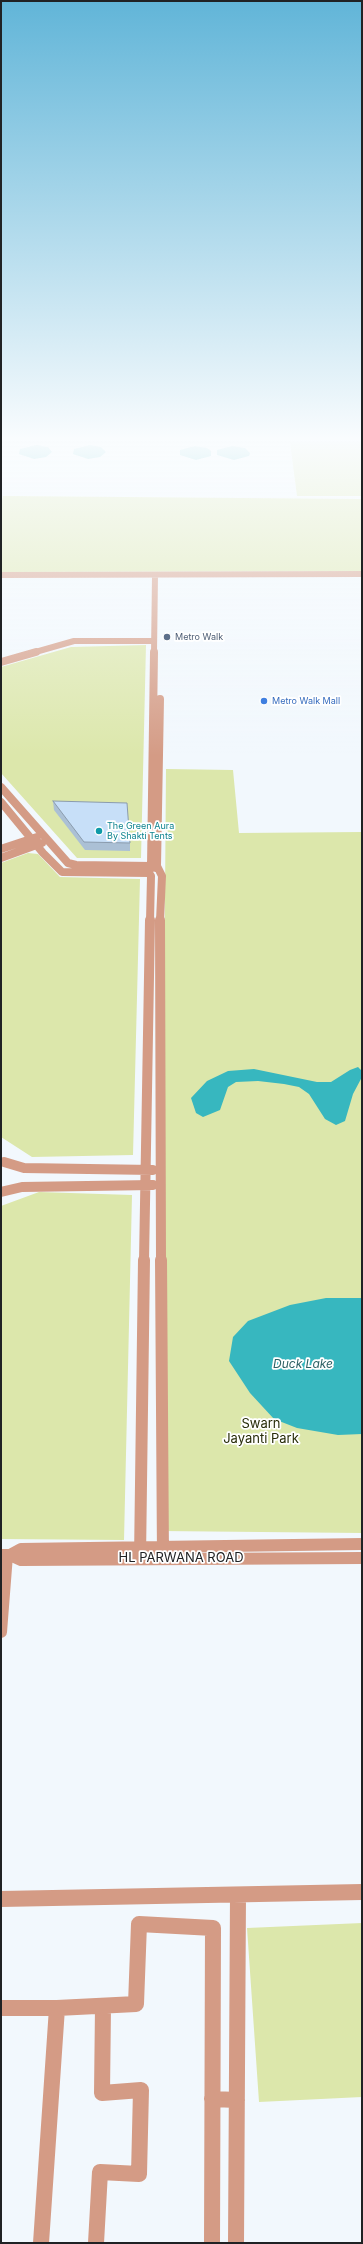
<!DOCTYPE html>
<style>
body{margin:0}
#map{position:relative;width:363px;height:2244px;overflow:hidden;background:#f2f8fd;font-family:Inter,sans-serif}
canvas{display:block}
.frame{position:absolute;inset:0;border:2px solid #202224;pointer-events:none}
</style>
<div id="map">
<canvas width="363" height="2244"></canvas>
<div class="frame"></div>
</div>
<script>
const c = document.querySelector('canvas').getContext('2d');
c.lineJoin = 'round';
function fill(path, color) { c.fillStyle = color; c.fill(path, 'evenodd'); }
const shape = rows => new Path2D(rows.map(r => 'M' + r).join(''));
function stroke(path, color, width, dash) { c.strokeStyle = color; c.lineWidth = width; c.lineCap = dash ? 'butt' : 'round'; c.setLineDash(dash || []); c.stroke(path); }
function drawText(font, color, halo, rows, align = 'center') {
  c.font = font + ' Inter,sans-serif'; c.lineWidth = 3.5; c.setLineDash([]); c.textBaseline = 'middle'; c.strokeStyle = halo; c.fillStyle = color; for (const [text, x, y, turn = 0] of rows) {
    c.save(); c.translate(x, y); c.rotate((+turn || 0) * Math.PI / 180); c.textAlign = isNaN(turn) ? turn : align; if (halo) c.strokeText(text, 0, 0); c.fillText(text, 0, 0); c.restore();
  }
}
const green = shape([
 [290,442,362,442,362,496,297,496],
 [3,496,362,499,362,571,1,572,1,504],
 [146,645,141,858,77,858,1,773,1,667,71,647],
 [166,769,233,770,239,833,362,832,362,1533,160,1531],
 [28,853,38,854,60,877,140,879,133,1155,32,1157,1,1137,1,863],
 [39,1192,132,1195,124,1540,1,1539,1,1206],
 [362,1923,362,2097,259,2102,247,1928]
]);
const water = shape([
 [36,445,48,447,52,452,46,457,34,459,19,454,20,449],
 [90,445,101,447,106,452,100,457,88,459,73,454,74,449],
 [195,446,207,448,211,451,211,456,196,460,180,455,180,450],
 [232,446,245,448,250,453,249,456,234,460,217,455,217,450],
 [358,1067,361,1070,362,1077,353,1094,345,1121,336,1125,325,1119,309,1094,299,1087,284,1084,258,1081,236,1082,228,1087,220,1110,203,1117,196,1113,191,1098,207,1081,228,1071,254,1069,317,1082,331,1082,350,1070],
 [326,1298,362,1298,362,1434,338,1435,297,1428,274,1419,250,1393,229,1361,233,1337,248,1321,290,1305]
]);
const minorFar4 = shape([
 [1,575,362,574],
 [32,653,74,641,154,641],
 [154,653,155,575]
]);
const minorFar3 = shape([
 [1,662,36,652],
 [160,699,157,866,162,876,160,921],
 [1,787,68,863,76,865,151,866,156,868],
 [1,802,43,853,62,872,149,873],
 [1,849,37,837],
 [1,858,42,843],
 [150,921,151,876,149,873,151,866,154,652]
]);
const minorFar2 = shape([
 [160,920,161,1261],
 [4,1162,24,1168,153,1170],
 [1,1192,22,1187,153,1185],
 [144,1261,150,920]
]);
const minorFar1 = shape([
 [161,1260,163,1558],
 [1,1555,10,1555,21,1560,362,1558],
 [10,1555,21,1549,362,1544],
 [140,1558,144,1260],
 [1,1632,7,1555]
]);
const minor = shape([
 [1,1899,362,1892],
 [1,2008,57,2008,136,2004,139,1924,213,1928,212,2243],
 [212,2099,237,2100],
 [41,2243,57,2008],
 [96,2243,100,2172,139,2174,141,2090,102,2093,103,2007],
 [236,2243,238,1895]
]);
const wall = shape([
 [53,801,130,843,130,851,85,850,54,810]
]);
const building = shape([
 [53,801,127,803,130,843,84,842,53,801]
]);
const markers = [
 [167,637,4,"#5c6f8a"],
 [264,701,4,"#3f7fe0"],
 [99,831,4,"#0f9aa8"]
];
const farServicenames = [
 ["Metro Walk",175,637]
];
const farShopnames = [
 ["Metro Walk Mall",272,701]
];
const farCulturenames = [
 ["The Green Aura",107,826],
 ["By Shakti Tents",107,836]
];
const waterNames = [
 ["Duck Lake",303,1364]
];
const nearParknames = [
 ["Swarn",261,1424],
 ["Jayanti Park",261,1439]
];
const nearStreetnames = [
 ["HL PARWANA ROAD",181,1558]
];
fill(green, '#dce7ab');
fill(water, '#37b7bf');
stroke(minorFar4, '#d49b85', 6);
stroke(minorFar3, '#d49b85', 8);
stroke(minorFar2, '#d49b85', 10);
stroke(minorFar1, '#d49b85', 12);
stroke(minor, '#d49b85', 16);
fill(wall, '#abc0d5');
fill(building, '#c7dff8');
stroke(building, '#8b9cae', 1);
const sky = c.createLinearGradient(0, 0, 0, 756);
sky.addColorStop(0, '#61b5d8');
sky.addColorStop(0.58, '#f9fcfe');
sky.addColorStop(1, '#f9fcfe00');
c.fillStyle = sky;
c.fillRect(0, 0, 363, 756);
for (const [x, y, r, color] of markers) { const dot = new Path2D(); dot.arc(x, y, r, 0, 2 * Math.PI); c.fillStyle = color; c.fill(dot); stroke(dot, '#fff', 1.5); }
drawText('9px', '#4e5e75', '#fff', farServicenames, 'left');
drawText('9px', '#366cbe', '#fff', farShopnames, 'left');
drawText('9px', '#0d838f', '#fff', farCulturenames, 'left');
drawText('italic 12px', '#2d6064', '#fff', waterNames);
drawText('13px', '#282d09', '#fff', nearParknames);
drawText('13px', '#202224', '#fff', nearStreetnames);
</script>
